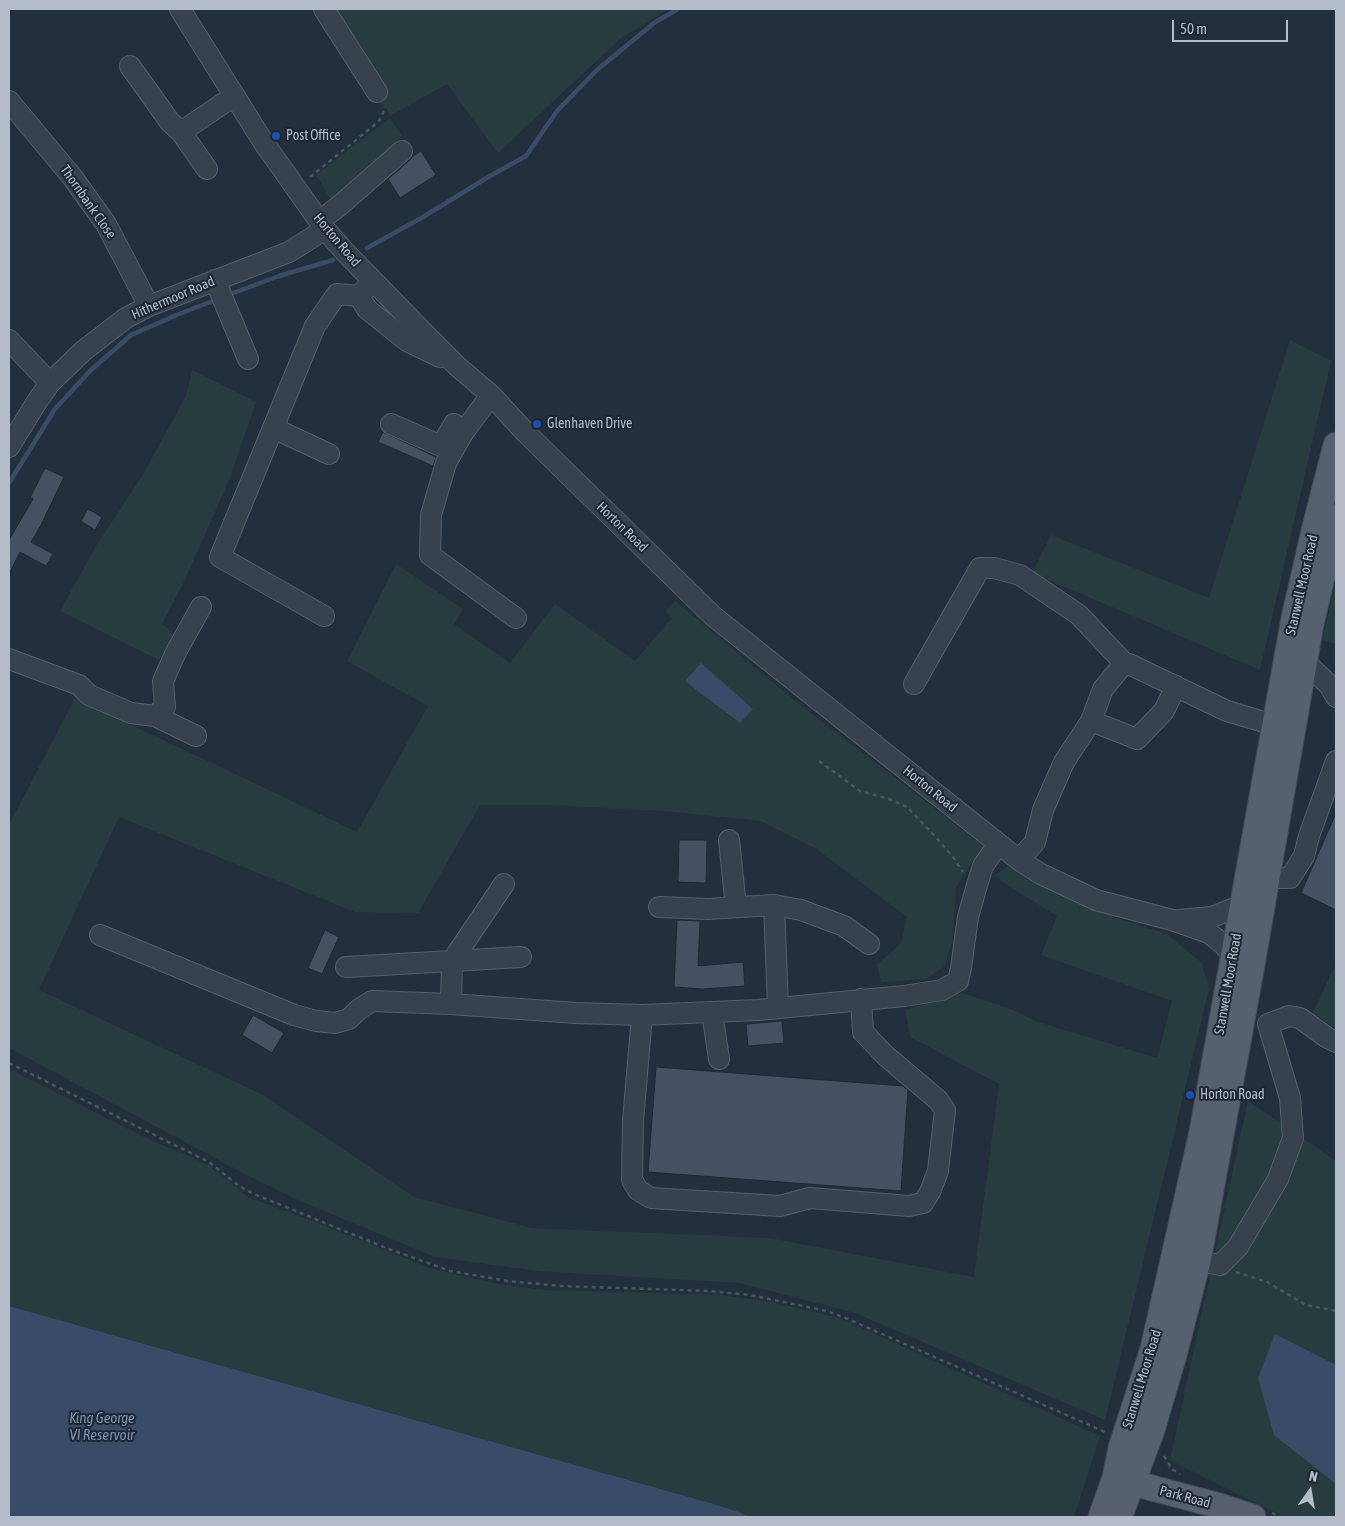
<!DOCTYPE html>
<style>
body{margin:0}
#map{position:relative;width:1345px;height:1526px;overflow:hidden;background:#242f3e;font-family:"Asap Condensed",sans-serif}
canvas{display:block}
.frame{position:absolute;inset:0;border:10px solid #b4bcc9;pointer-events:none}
.north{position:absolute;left:1285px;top:1466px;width:50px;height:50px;-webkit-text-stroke:4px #1d2633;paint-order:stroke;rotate:13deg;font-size:14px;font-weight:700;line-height:20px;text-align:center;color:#b4bcc9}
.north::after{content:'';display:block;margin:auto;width:18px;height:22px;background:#b4bcc9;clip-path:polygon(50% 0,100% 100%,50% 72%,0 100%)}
.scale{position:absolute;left:1172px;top:20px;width:116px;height:22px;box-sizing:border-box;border:2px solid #b4bcc9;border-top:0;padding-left:6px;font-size:15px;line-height:18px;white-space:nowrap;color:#b4bcc9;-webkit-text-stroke:4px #1d2633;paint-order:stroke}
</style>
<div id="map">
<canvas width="1345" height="1526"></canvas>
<div class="frame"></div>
<div class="north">N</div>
<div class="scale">50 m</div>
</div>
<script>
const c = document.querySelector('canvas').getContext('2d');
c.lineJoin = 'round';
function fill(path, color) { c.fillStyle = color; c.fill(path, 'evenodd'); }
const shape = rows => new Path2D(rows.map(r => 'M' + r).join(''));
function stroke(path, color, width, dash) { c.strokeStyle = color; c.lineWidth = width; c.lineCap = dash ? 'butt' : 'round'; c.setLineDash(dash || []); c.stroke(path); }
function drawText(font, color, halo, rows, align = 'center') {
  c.font = font + ' "Asap Condensed",sans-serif'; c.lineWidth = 4; c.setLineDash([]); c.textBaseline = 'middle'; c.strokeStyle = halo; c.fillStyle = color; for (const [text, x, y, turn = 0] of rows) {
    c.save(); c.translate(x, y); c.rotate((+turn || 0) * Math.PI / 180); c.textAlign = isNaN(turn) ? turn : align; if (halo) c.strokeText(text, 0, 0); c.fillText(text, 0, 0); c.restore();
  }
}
const green = shape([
 [326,9,668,9,620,39,498,153,447,84,391,115,379,102],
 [390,118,402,136,334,204,316,175],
 [1290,340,1331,361,1260,670,1032,573,1051,535,1209,598],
 [192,370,256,402,230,478,185,580,162,624,176,636,159,660,60,611,96,546,142,476,186,396],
 [396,564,463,609,454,624,510,663,555,604,635,661,672,618,665,612,675,601,794,700,985,847,979,863,974,859,956,888,952,942,945,966,926,979,881,982,877,965,901,943,907,917,815,848,761,821,663,811,550,805,480,805,418,913,355,912,119,817,39,990,263,1095,414,1197,532,1228,770,1238,974,1277,999,1084,910,1037,905,1010,962,993,1011,1009,1035,1021,1157,1058,1172,1001,1041,955,1057,916,1007,885,995,875,1008,866,1017,865,1119,919,1167,934,1202,963,1209,989,1105,1420,855,1313,739,1283,538,1271,435,1257,300,1201,245,1174,9,1048,9,825,75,698,357,832,428,706,347,661],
 [1336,582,1336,644,1322,640],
 [1336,964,1336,1028,1312,1014],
 [9,1069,144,1137,209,1165,248,1197,328,1227,429,1268,498,1284,546,1290,721,1295,772,1302,839,1318,1100,1436,1074,1517,749,1517,739,1512,714,1504,9,1306],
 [1248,1101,1336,1161,1336,1517,1284,1517,1170,1460]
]);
const water = shape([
 [701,663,753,709,740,723,685,681],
 [9,1306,714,1504,739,1512,749,1517,9,1517],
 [1275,1334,1336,1365,1336,1484,1274,1435,1258,1378]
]);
const stream = shape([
 [367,248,423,217,490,176,526,156,557,111,597,70,654,23,678,9],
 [228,295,279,276,333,260],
 [9,483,55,409,90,371,131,335,179,314,218,299]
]);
const building = shape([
 [421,151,436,175,400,198,388,179,410,160,413,156,421,151],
 [383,432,436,457,433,466,378,442,383,432],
 [45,468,64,477,41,525,31,542,53,554,46,566,20,552,9,574,9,540,33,499,30,498,45,468],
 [88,509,102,517,95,530,81,521,88,509],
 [1336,813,1336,910,1301,893,1336,813],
 [679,840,707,840,706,883,678,882,679,840],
 [677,920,700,921,698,966,743,962,745,986,703,989,674,987,677,920],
 [325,930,339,937,322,974,308,968,325,930],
 [253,1015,284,1033,272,1053,242,1035,253,1015],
 [782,1021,784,1043,748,1046,746,1024,782,1021],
 [656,1067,903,1086,908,1090,901,1191,648,1172,656,1067]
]);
const path = shape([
 [310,177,377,123,381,118,384,110,383,107],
 [819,761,860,791,889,799,907,807,933,834,953,857,963,872],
 [9,1063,209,1162,239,1186,254,1194,386,1248,431,1264,450,1271,508,1281,560,1286,710,1291,750,1295,827,1311,848,1319,1105,1432],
 [1236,1272,1267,1282,1306,1305,1336,1311],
 [1164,1456,1172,1469,1180,1474],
 [1272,1513,1280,1517]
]);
const minor = shape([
 [180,9,264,143,324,228,344,251,422,331,457,366,491,395,526,433,713,616,1019,860,1041,874,1096,900,1172,920,1209,933,1223,944,1234,957],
 [324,9,377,92],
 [130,66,170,122,181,132],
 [9,101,73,178,106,224,149,306],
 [207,169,181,132,234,96],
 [319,221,338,207,402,151],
 [215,280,248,359],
 [368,286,359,296,367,309,407,341,440,357],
 [9,340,50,383],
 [491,395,463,433,446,463,431,515,430,555,516,618],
 [391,424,441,446,454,424],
 [273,428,220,557,324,616],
 [9,447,38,400,50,383,83,351,126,318,149,306,289,252,316,235,324,228],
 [329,454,273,428,315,326,337,294,359,296],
 [9,659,79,685,89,695,131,713,155,716,165,707,163,681,175,654,201,607],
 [1304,661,1329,685,1336,697],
 [914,684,980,568,994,568,1020,575,1079,615,1126,665],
 [155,716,196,736],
 [1091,721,1137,739,1164,711,1176,686],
 [729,840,736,907],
 [1019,860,1035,842,1043,810,1064,762,1091,721,1103,689,1122,666,1129,664,1227,711,1274,725],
 [1266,878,1290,878,1304,856,1309,836,1336,761],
 [774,905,778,1007],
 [659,907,708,909,774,905,801,910,844,926,869,944],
 [1179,920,1212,917,1242,905],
 [100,935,294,1015,316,1021,335,1023,349,1019,358,1010,372,1001,451,1004,576,1013,642,1015,758,1010,904,996,942,990,958,981,961,968,968,917,977,885,983,866,998,844],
 [452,961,504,884],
 [452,961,521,957],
 [346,967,452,961,451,1004],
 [712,1012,719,1059],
 [642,1015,633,1121,632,1180,638,1190,651,1198,780,1206,810,1198,909,1206,923,1203,930,1192,938,1171,945,1110,938,1100,886,1056,863,1032,861,999],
 [1198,1261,1220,1265,1238,1247,1278,1179,1293,1138,1290,1098,1268,1024,1289,1016,1300,1018,1326,1037,1336,1042]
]);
const major = shape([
 [1118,1479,1220,1506,1253,1517],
 [1120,1515,1152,1430,1174,1355,1198,1261,1250,976,1311,624,1336,517],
 [1101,1517,1115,1478,1121,1448,1153,1349,1202,1132,1294,618,1315,527,1336,445]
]);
const markers = [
 [276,136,5,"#1a4fb4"],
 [537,424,5,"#1a4fb4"],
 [1190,1095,5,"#1a4fb4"]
];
const poiNames = [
 ["Post Office",286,136],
 ["Glenhaven Drive",547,424],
 ["Horton Road",1200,1095]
];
const streetNames = [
 ["Thornbank Close",88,202,55],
 ["Horton Road",337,240,50],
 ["Hithermoor Road",173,298,-23],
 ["Horton Road",622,527,44],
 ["Stanwell Moor Road",1302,585,-77],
 ["Horton Road",930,789,39],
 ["Stanwell Moor Road",1228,984,-80],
 ["Stanwell Moor Road",1142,1379,-73],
 ["Park Road",1185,1497,15]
];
const waterNames = [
 ["King George",102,1418],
 ["VI Reservoir",102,1435]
];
fill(green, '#263c3f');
fill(water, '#394c67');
stroke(stream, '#394c67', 4.5);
fill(building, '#455162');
stroke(building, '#1f2835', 1);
stroke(minor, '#565f6c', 22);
stroke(major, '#414a57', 27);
stroke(path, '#44595c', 2.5, [4, 4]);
stroke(minor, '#38414e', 20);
stroke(major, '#56606e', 25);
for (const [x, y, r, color] of markers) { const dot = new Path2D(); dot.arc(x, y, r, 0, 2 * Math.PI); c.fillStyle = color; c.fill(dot); stroke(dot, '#1d2633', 2); }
drawText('14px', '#b4bcc9', '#1d2633', poiNames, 'left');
drawText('14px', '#b4bcc9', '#1d2633', streetNames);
drawText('italic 15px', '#7c92b1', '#1d2633', waterNames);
</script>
